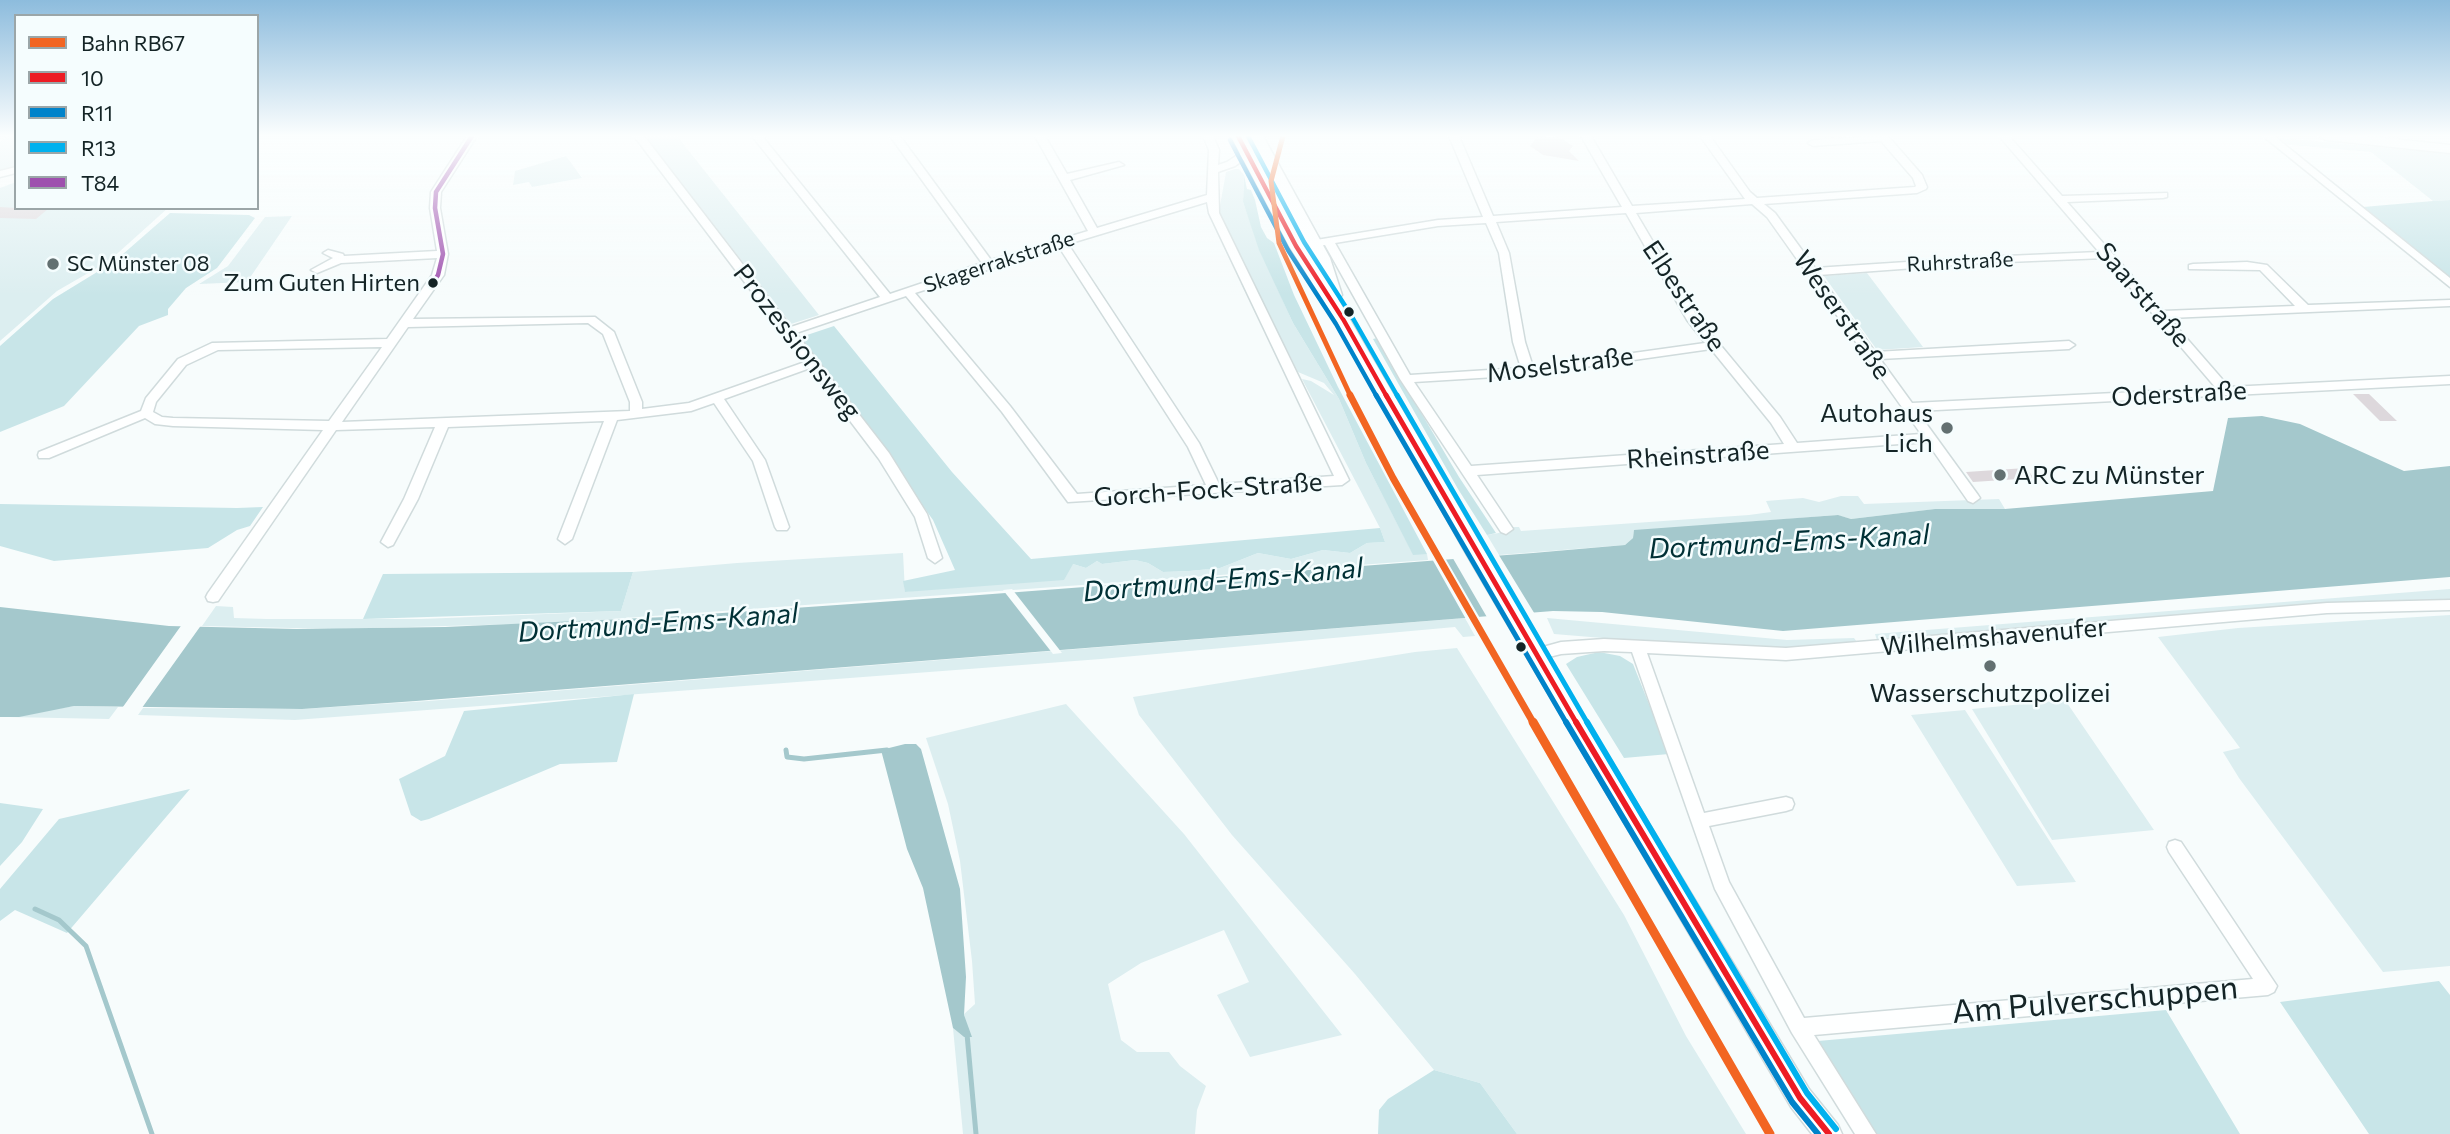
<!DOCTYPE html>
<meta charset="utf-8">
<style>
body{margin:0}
#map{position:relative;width:2450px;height:1134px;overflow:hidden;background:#f7fcfc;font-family:Commissioner,sans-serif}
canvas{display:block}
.legend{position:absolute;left:14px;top:14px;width:245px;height:196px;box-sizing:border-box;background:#f5fdfe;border:2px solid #9ba6a8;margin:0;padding:9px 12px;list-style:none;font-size:21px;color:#142426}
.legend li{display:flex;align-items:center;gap:14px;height:35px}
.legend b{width:35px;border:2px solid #9ba6a8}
</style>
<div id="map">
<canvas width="2450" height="1134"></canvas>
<ul class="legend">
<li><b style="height:9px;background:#f26522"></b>Bahn RB67</li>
<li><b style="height:9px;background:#ed1c24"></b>10</li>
<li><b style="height:9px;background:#0083ca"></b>R11</li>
<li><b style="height:9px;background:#00b1ee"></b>R13</li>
<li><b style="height:9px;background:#9e50ae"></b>T84</li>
</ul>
</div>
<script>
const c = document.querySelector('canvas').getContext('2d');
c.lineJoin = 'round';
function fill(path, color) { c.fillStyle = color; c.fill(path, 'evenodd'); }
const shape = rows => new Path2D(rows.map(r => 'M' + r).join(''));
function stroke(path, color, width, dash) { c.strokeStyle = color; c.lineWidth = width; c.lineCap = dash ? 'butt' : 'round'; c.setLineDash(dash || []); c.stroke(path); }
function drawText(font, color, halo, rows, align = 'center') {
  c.font = font + ' Commissioner,sans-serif'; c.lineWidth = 5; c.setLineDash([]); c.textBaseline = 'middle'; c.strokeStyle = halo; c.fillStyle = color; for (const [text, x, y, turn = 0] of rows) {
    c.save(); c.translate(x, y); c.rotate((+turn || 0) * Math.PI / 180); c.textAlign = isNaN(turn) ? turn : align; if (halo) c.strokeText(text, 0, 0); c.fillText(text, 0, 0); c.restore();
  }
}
const green = shape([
 [8,136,16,136,16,167,0,171,0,142],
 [645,136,677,136,819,315,791,324],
 [2272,137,2450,154,2450,200,2433,201,2371,152,2280,144],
 [566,156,582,178,532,187,529,182,513,185,515,171],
 [1235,169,1239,169,1244,175,1243,202,1260,250,1293,323,1339,399,1366,463,1413,554,1427,554,1428,560,556,623,336,629,202,626,216,606,233,607,234,618,267,619,421,619,621,611,633,572,737,563,903,553,905,592,1073,564,1086,568,1097,561,1102,564,1135,560,1148,563,1163,572,1189,571,1220,568,1258,553,1291,559,1323,550,1350,553,1367,543,1385,542,1380,528,1302,379,1311,381,1334,395,1324,383,1298,372,1222,222,1219,211,1226,172],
 [16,182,16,208,168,208,109,261,57,291,0,341,0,188],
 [292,216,247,282,199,284,228,266,265,217],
 [1867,273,1923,347,1877,350,1824,276],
 [1841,496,1858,496,1864,504,1999,499,2005,509,1936,509,1851,519,1837,515,1634,531,1633,538,1625,545,1499,555,1487,535,1510,531,1509,527,1519,527,1521,531,1749,515,1771,512,1766,501,1803,498,1819,502],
 [2450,589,2450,600,2324,604,1877,640,1875,634],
 [2450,615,2450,966,2383,972,2239,778,2223,752,2240,748,2158,637,2238,628],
 [1465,618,1475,636,1463,637,1455,627,1101,659,295,720,138,715,143,708,302,709,428,701],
 [1547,618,1787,640,1854,638,1857,642,1852,646,1785,650,1639,641,1554,634],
 [1457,648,1624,915,1686,1036,1746,1134,1517,1134,1480,1083,1434,1070,1355,974,1232,835,1139,715,1133,697,1415,652],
 [2065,700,2154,830,2052,840,1972,709],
 [1066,704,1184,834,1342,1035,1250,1057,1217,995,1249,982,1224,930,1141,963,1108,984,1121,1040,1137,1052,1169,1052,1180,1066,1206,1086,1197,1110,1195,1134,963,1134,953,1028,964,1037,963,1015,975,1004,972,961,960,861,948,804,926,738],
 [74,706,118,707,109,719,8,717],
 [1965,710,2076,882,2017,886,1911,715]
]);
const forest = shape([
 [1244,175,1247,189,1251,190,1255,200,1261,227,1267,238,1274,243,1294,295,1338,387,1427,554,1413,555,1366,463,1339,399,1293,323,1259,250,1243,202],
 [2450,200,2450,277,2363,207,2433,201],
 [170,213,249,215,255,218,217,268,186,288,168,309,168,315,139,326,64,406,0,432,0,346,53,299,115,261],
 [834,326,952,472,1031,559,1380,528,1385,542,1367,543,1350,553,1323,550,1291,559,1258,553,1220,568,1189,571,1163,572,1148,563,1135,560,1102,564,1097,561,1086,568,1073,564,1064,580,905,592,903,581,955,570,933,520,801,337],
 [1377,338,1459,477,1496,533,1487,535,1458,489,1373,339],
 [0,504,237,508,263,507,250,526,237,530,208,548,54,561,0,546],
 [633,572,621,611,363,619,383,574],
 [1599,652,1620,656,1633,664,1669,754,1624,758,1566,664,1577,657],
 [634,694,617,762,560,764,429,819,421,821,411,815,399,779,445,756,464,711],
 [190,789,67,933,15,910,0,921,0,889,59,819],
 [0,803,43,809,22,842,0,866],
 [2439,981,2450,995,2450,1134,2369,1134,2280,1002],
 [2166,1010,2240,1134,1876,1134,1818,1041],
 [1434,1070,1480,1083,1517,1134,1378,1134,1379,1110,1388,1099]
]);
const water = shape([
 [2262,416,2300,424,2404,471,2450,466,2450,577,1783,631,1602,612,1553,611,416,701,302,709,74,706,19,717,0,717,0,607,169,626,297,629,445,627,665,617,966,596,1533,553,1625,545,1633,538,1634,530,1838,515,1851,519,1935,509,2005,509,2213,491,2228,418],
 [905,744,916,744,921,749,960,889,966,977,964,1015,972,1037,964,1037,953,1028,923,888,907,849,881,750]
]);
const pier = shape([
 [1497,552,1536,616,1488,619,1451,555],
 [1444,556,1481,620,1467,621,1431,557],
 [1012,589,1062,653,1053,654,1003,590],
 [183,623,202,624,139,712,120,711]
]);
const stream = shape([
 [786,750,787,757,804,759,887,750],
 [35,909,59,920,86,946,152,1134],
 [967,1034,976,1134]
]);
const building = shape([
 [1538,136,1559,137,1573,146,1569,151,1579,161,1543,155,1530,146],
 [0,207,16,208,48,209,36,219,0,218],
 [2353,394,2369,394,2397,421,2380,421],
 [2026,468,2034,478,1973,482,1966,472]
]);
const street = shape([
 [467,136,477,136,441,192,440,208,448,254,444,275,413,319,595,317,614,332,642,402,642,409,689,403,805,362,634,136,644,136,791,327,880,297,752,136,762,136,890,294,982,263,890,136,900,136,991,260,1088,231,1035,136,1045,136,1067,174,1119,162,1124,165,1070,180,1097,228,1207,195,1209,150,1203,136,1213,136,1219,150,1218,165,1227,162,1257,142,1263,142,1263,146,1235,166,1218,172,1219,213,1349,480,1342,485,1068,502,1002,412,906,296,796,333,889,453,927,514,942,558,935,563,928,558,915,517,879,459,810,368,724,399,765,460,789,527,787,530,777,530,775,527,753,461,714,403,691,411,617,420,572,539,565,544,558,539,604,421,448,427,418,499,393,545,388,547,381,542,404,499,435,427,336,430,218,601,213,602,208,601,206,597,208,593,323,430,173,426,155,424,145,418,49,458,39,458,38,455,39,452,141,411,146,398,178,359,212,343,387,339,432,275,437,258,341,263,317,273,311,270,333,258,323,253,328,250,343,254,344,256,437,251,430,208,431,192,467,136],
 [1207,202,1209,213,1334,476,1219,484,1199,443,1068,244,1207,202],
 [1059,247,1188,447,1206,485,1077,494,1010,406,915,293,1059,247],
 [588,323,603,334,630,402,630,411,342,422,408,327,588,323],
 [382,347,329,421,173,418,162,417,153,412,156,402,186,365,218,350,382,347],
 [1449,136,1459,136,1493,216,1622,207,1581,136,1591,136,1632,206,1745,199,1700,136,1710,136,1750,192,1757,198,1915,187,1916,186,1913,178,1881,141,1813,146,1808,143,1813,140,1888,136,1922,175,1927,187,1926,189,1917,193,1764,204,1775,213,1815,268,1983,257,2099,252,1999,136,2009,136,2062,196,2167,193,2167,197,2163,198,2067,202,2163,311,2295,306,2260,270,2189,269,2189,265,2193,264,2247,262,2267,265,2308,305,2450,300,2450,306,2169,318,2229,387,2450,376,2450,384,1917,411,1978,495,1980,498,1973,503,1968,501,1927,442,1477,475,1513,529,1506,534,1501,532,1400,379,1325,245,1304,248,1299,245,1304,242,1438,220,1483,217,1449,136],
 [1752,204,1767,217,1921,434,1797,443,1780,417,1698,318,1636,213,1752,204],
 [1626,213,1687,320,1705,343,1533,367,1525,342,1509,253,1496,222,1626,213],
 [1486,223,1499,253,1513,342,1521,368,1410,375,1335,243,1438,226,1486,223],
 [2105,258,2216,388,1912,403,1880,359,2069,349,2075,345,2069,341,1875,352,1819,275,1983,263,2105,258],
 [1711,349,1771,423,1784,444,1471,466,1414,382,1528,375,1711,349],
 [2263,136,2274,136,2450,278,2450,287,2263,136],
 [16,167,16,173,0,177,0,171,16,167],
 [2450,600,2450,610,2327,613,1786,660,1647,653,1704,813,1786,797,1792,799,1794,804,1792,809,1786,811,1709,826,1729,882,1804,1018,2253,979,2169,852,2167,847,2169,842,2175,840,2181,842,2277,986,2274,992,2268,995,1814,1035,1876,1134,1855,1134,1792,1033,1715,889,1632,652,1604,651,1561,654,1537,660,1532,658,1530,654,1532,650,1561,642,1604,639,1786,648,2327,603,2450,600]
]);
const secondary = shape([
 [1231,136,1245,136,1317,267,1249,136,1263,136,1330,258,1342,295,1338,299,1481,545,1809,1089,1838,1125,1842,1134,1812,1134,1791,1107,1467,555,1335,319,1289,246,1231,136],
 [2319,136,2366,136,2450,145,2450,153,2326,140,2319,136]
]);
const bus1Far2 = shape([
 [1238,136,1296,246,1343,319,1387,397]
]);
const bus1Far1 = shape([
 [1386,395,1577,724]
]);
const bus1 = shape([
 [1576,722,1800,1098,1829,1134]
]);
const bus2Far2 = shape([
 [1230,140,1288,250,1336,324,1377,397]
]);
const bus2Far1 = shape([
 [1376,395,1567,724]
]);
const bus2 = shape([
 [1566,722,1792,1102,1818,1134]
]);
const bus3Far2 = shape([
 [1248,136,1304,242,1351,315,1398,397]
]);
const bus3Far1 = shape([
 [1397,395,1588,724]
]);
const bus3 = shape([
 [1587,722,1807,1093,1836,1129]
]);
const bus4 = shape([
 [431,286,438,275,443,254,435,208,436,192,472,136]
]);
const rail1Far2 = shape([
 [1283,136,1271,181,1279,243,1351,397]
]);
const rail1Far1 = shape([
 [1350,395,1393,478,1534,724]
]);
const rail1 = shape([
 [1533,722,1770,1134]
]);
const markers = [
 [53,264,7,"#637071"],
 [433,283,6,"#142426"],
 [1349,312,6,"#142426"],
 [1947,428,7,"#637071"],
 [2000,475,7,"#637071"],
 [1521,647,6,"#142426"],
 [1990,666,7,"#637071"]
];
const farStreetnames = [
 ["Skagerrakstraße",999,262,-18],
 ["Ruhrstraße",1960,262,-3]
];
const farPoinames = [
 ["SC Münster 08",67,264]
];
const busNames = [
 ["Zum Guten Hirten",420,283]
];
const streetNames = [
 ["Saarstraße",2143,295,49],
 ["Elbestraße",1684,296,56],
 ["Weserstraße",1842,315,55],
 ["Prozessionsweg",797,342,52],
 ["Moselstraße",1560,365,-7],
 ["Oderstraße",2179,394,-3],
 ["Rheinstraße",1698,455,-4],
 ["Gorch-Fock-Straße",1208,490,-4],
 ["Wilhelmshavenufer",1994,637,-5]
];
const poiNames = [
 ["Autohaus",1933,413],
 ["Lich",1933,443],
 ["ARC zu Münster",2014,475,"left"],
 ["Wasserschutzpolizei",1990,693,"center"]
];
const waterNames = [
 ["Dortmund-Ems-Kanal",1789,542,-3],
 ["Dortmund-Ems-Kanal",1223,580,-5],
 ["Dortmund-Ems-Kanal",658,623,-4]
];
const nearStreetnames = [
 ["Am Pulverschuppen",2095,1000,-5]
];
fill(green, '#dceef0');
fill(forest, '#c8e5e8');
fill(water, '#a4c8cc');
fill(pier, '#f7fcfc');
stroke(stream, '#a4c8cc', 5);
fill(building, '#ddd8dc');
stroke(street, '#d0dbdc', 3);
stroke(secondary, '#d0dbdc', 3);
fill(street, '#feffff');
fill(secondary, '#feffff');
stroke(bus1Far2, '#ed1c24', 4.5);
stroke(bus1Far1, '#ed1c24', 5);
stroke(bus1, '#ed1c24', 6);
stroke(bus2Far2, '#0083ca', 4.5);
stroke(bus2Far1, '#0083ca', 5);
stroke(bus2, '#0083ca', 6);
stroke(bus3Far2, '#00b1ee', 4.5);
stroke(bus3Far1, '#00b1ee', 5);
stroke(bus3, '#00b1ee', 6);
stroke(bus4, '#9e50ae', 4.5);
stroke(rail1Far2, '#f26522', 5);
stroke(rail1Far1, '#f26522', 7);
stroke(rail1, '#f26522', 9);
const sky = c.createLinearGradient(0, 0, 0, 295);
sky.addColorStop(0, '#8dbcdd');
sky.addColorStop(0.46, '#fbfefe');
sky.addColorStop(1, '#fbfefe00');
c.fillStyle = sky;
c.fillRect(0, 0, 2450, 295);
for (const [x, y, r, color] of markers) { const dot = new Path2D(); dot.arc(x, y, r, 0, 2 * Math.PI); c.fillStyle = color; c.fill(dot); stroke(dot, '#f5fdfe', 2.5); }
drawText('21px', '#142426', '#f5fdfe', farStreetnames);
drawText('21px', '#142426', '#f5fdfe', farPoinames, 'left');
drawText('24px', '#142426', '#f5fdfe', busNames, 'right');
drawText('26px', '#142426', '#f5fdfe', streetNames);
drawText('26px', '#142426', '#f5fdfe', poiNames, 'right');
drawText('italic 28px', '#003035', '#f5fdfe', waterNames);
drawText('32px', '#142426', '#f5fdfe', nearStreetnames);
</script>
